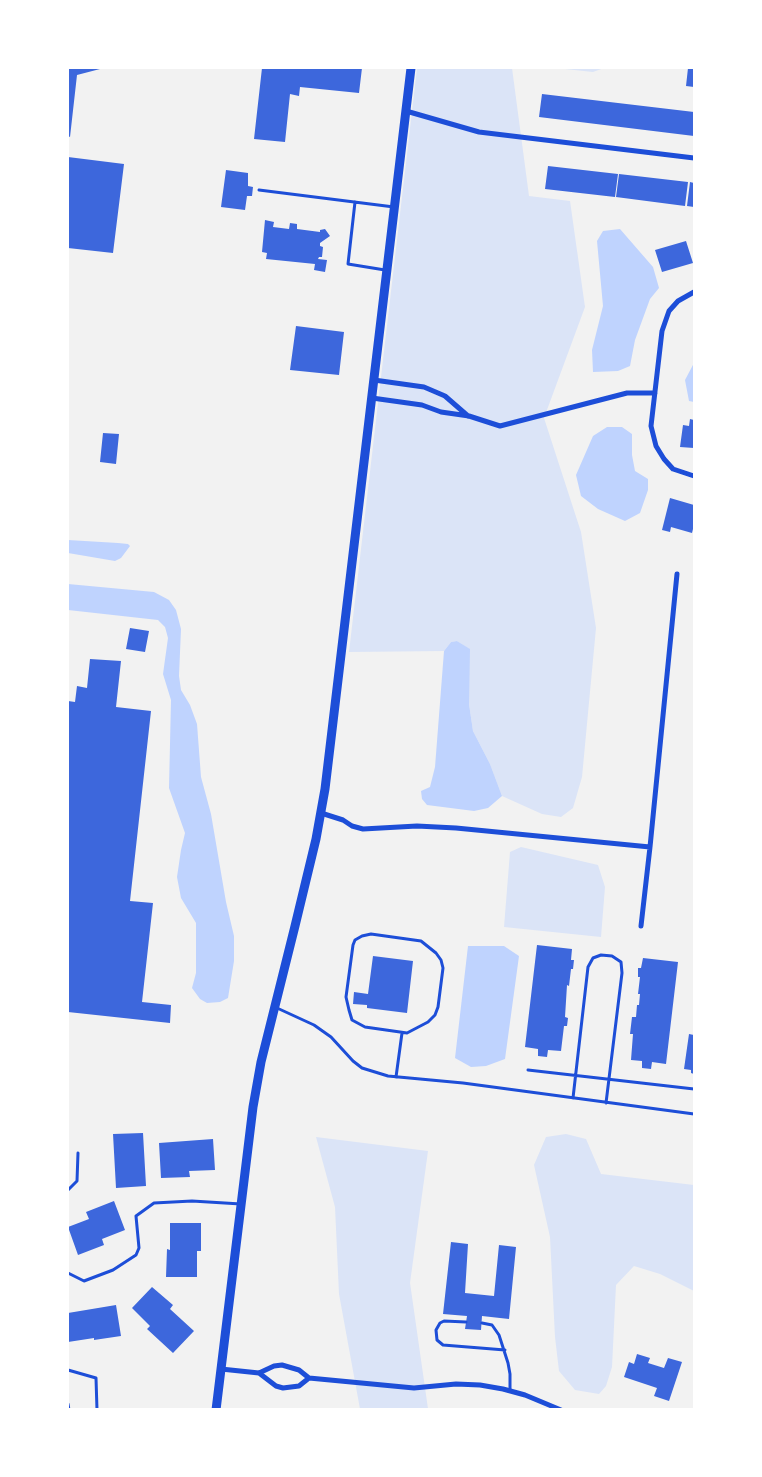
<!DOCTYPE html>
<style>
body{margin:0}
#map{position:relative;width:762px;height:1477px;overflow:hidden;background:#f2f2f2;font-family:"Noto Serif",serif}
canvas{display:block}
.frame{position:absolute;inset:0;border:69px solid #fff;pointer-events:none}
</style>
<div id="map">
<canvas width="762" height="1477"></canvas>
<div class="frame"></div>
</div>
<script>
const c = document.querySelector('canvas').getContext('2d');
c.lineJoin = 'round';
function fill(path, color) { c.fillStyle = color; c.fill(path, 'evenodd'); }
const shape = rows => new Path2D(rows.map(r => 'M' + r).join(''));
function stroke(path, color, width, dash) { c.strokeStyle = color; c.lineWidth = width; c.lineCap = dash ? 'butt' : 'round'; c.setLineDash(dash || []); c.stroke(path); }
const green = shape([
 [417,68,512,68,529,196,570,201,585,307,544,418,581,532,596,628,582,777,573,808,561,817,542,814,502,796,490,764,473,731,469,704,469,649,457,641,451,642,444,651,349,652],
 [556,68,604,68,593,72],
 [521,847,598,865,605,887,601,937,504,927,510,852],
 [566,1134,586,1139,601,1174,694,1185,694,1291,660,1274,634,1266,616,1285,612,1367,606,1386,599,1394,575,1390,559,1371,555,1337,550,1237,534,1165,546,1137],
 [316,1137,428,1151,410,1283,428,1409,360,1409,339,1294,335,1207]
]);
const water = shape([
 [620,229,653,267,659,288,650,299,635,340,630,366,618,371,593,372,592,350,603,306,597,241,603,231],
 [694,363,694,402,689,401,685,380],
 [607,427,622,427,632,434,632,455,635,471,648,479,648,490,640,513,625,521,598,509,581,496,576,475,593,436],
 [68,540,118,543,128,544,130,546,121,558,115,561,68,553],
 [68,584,154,592,169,600,176,610,181,629,179,676,181,690,190,705,197,724,201,777,211,814,226,902,234,936,234,961,228,998,220,1002,207,1003,200,999,192,988,196,973,196,923,181,898,177,877,181,850,185,833,169,788,171,700,163,674,168,638,165,627,158,620,68,610],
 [457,641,470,649,469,704,473,731,490,764,502,796,488,808,474,811,427,805,422,799,421,791,430,787,435,767,444,651,451,642],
 [468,946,504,946,519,956,505,1059,486,1066,471,1067,455,1058]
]);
const building = shape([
 [68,68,100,68,100,69,77,75,70,137,68,136],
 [262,68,362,68,359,93,300,87,299,96,290,94,285,142,254,139],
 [688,68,694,68,694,87,686,86],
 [542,94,694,112,694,136,539,117],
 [68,157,124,164,113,253,68,248],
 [548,166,618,174,615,197,545,189],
 [226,170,248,173,248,186,253,187,252,196,247,196,245,210,221,207],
 [619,174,688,182,685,206,616,197],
 [690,182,694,183,694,207,687,206],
 [265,220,274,222,273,227,289,229,290,223,297,224,297,229,320,232,320,230,325,229,330,236,320,243,320,246,323,247,322,257,319,257,318,259,327,260,325,272,314,270,315,264,266,259,267,253,262,252],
 [686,241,693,263,662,272,655,250],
 [296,326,344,332,339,375,290,370],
 [690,419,694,420,694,448,680,447,683,425,689,426],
 [103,433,119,434,116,464,100,462],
 [670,498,694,505,694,525,692,533,671,527,670,532,662,530],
 [130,628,149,631,145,652,126,649],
 [90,659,121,661,116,707,151,711,130,901,153,903,142,1002,171,1005,170,1023,68,1012,68,701,75,702,77,686,87,688],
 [537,945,572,949,571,960,574,960,573,969,571,969,569,986,567,985,565,1017,568,1018,567,1026,564,1026,561,1051,548,1050,547,1057,538,1056,538,1049,525,1047],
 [373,956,413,961,407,1013,367,1008,367,1005,353,1004,354,992,368,994],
 [643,958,678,962,666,1064,652,1062,651,1069,642,1068,642,1061,631,1060,633,1034,630,1034,632,1017,636,1017,637,1005,639,1005,640,994,638,994,640,977,638,977,638,968,641,968],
 [689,1034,694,1035,694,1074,691,1073,691,1070,684,1069],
 [143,1133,146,1186,116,1188,113,1134],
 [213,1139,215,1170,189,1171,190,1177,161,1178,159,1143],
 [114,1201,125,1230,102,1239,104,1245,78,1255,68,1227,89,1219,86,1212],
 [170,1223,201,1223,201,1251,197,1251,197,1277,166,1277,167,1249,170,1250],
 [451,1242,468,1244,465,1293,494,1296,499,1245,516,1247,509,1319,482,1316,481,1330,465,1329,467,1316,443,1314],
 [152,1287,173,1305,170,1309,194,1331,173,1353,147,1329,150,1326,132,1308],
 [116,1305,121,1336,94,1340,94,1338,68,1342,68,1313],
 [637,1354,650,1358,648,1363,664,1368,668,1358,682,1362,669,1401,654,1396,657,1388,624,1377,629,1362,634,1364]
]);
const service = shape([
 [259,190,394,207],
 [355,202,348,264,385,270],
 [371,934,421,941,436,953,441,960,443,968,438,1007,435,1015,428,1022,407,1033,365,1027,352,1020,349,1010,346,997,353,945,355,940,362,936,371,934],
 [277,1008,314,1025,331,1037,353,1061,362,1068,388,1076,463,1083,694,1114],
 [528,1070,694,1089],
 [396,1077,402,1033],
 [573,1098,588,967,593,958,601,955,612,956,621,962,622,973,606,1103],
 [68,1190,77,1181,78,1153],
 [68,1273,84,1281,113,1270,136,1255,139,1248,136,1216,154,1203,192,1201,241,1204],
 [466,1322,444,1321,440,1323,436,1330,437,1340,443,1345,505,1350],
 [482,1323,492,1325,499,1335,508,1363,510,1374,510,1390],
 [68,1370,96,1378,97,1410],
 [68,1404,69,1410]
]);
const minor = shape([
 [406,111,479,132,694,158],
 [694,292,678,301,669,311,662,331,651,426,656,446,664,459,673,469,694,476],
 [374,380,424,387,445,396,468,416],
 [372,398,422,405,441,412,469,416,500,426,627,393,655,393],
 [321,813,343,820,352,826,363,829,417,826,456,828,650,847,677,574],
 [641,926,650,847],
 [221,1369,259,1373,274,1366,282,1365,299,1370,309,1378,414,1388,456,1384,480,1385,503,1389,525,1395,561,1410],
 [259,1373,276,1386,283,1388,299,1386,309,1378]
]);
const secondary = shape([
 [216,1410,253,1107,261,1062,295,926,316,839,325,789,411,68]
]);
fill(green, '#dbe4f7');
fill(water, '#bfd3fe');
fill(building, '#3d67dc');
stroke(service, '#1d4ed8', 3);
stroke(minor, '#1d4ed8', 5);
stroke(secondary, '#1d4ed8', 9);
</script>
